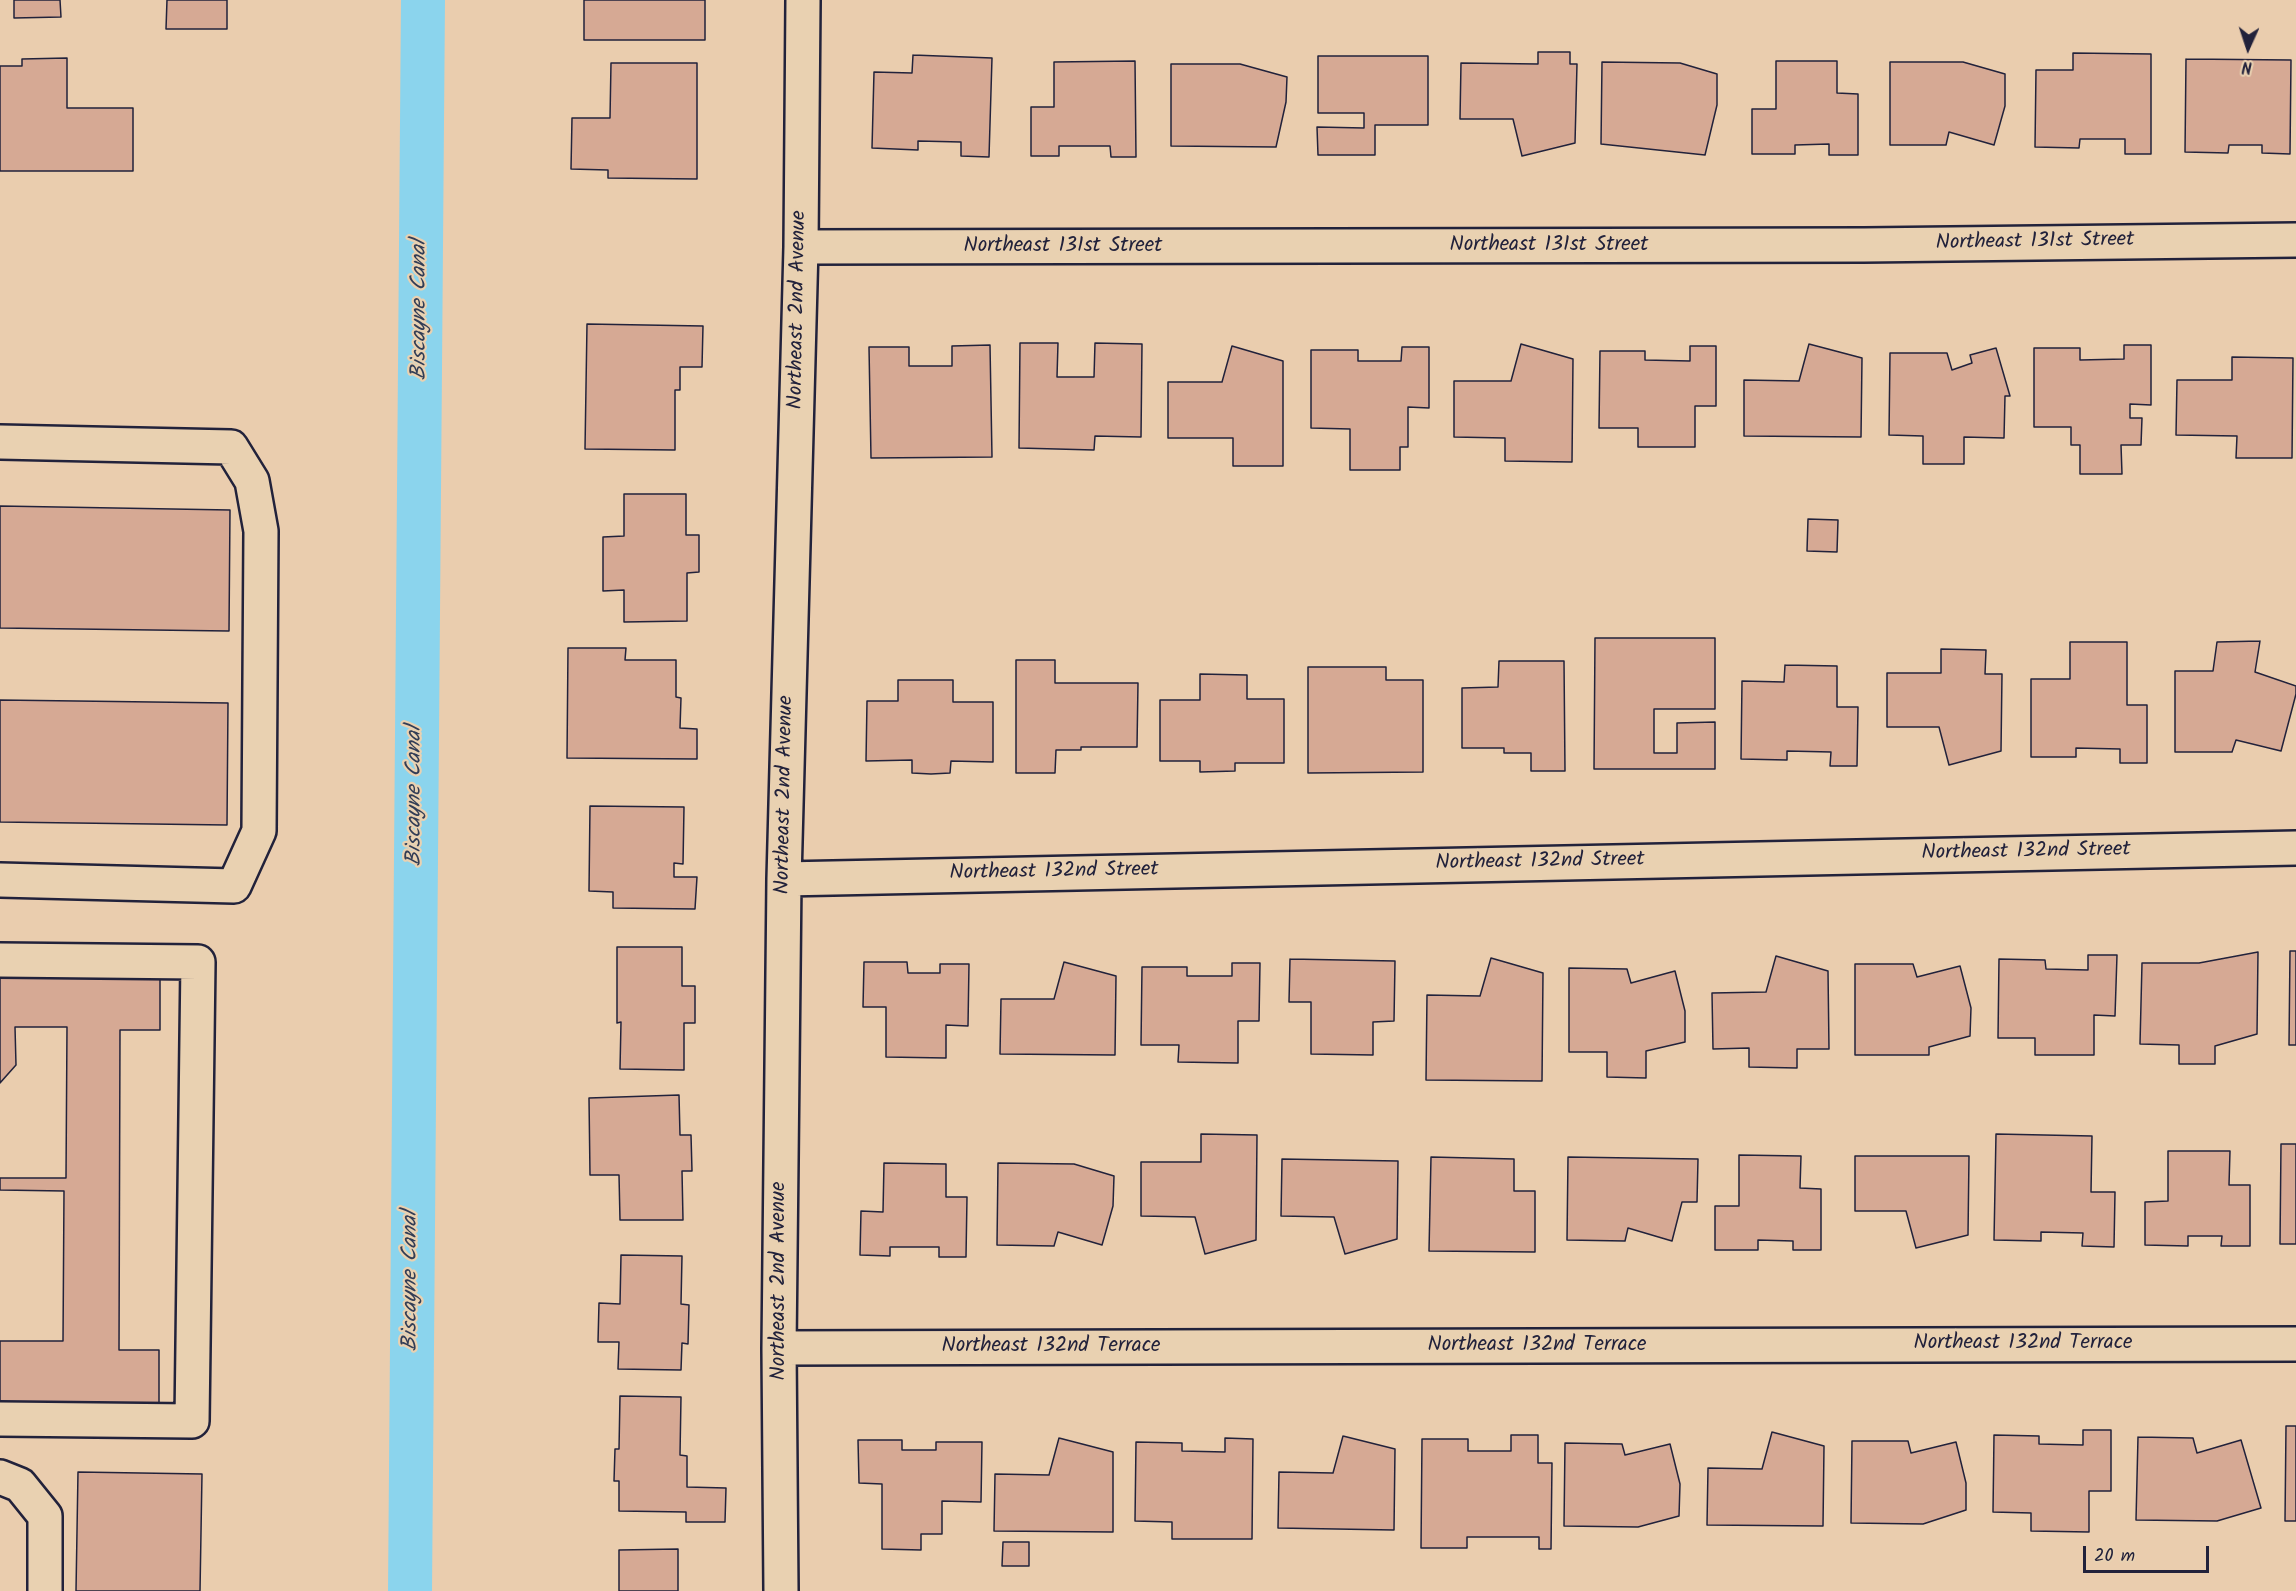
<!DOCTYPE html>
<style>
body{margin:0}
#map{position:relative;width:2296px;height:1591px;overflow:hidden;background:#eacdae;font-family:Kalam,sans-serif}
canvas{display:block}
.north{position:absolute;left:2218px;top:18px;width:60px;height:60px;-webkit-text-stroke:4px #e9d1b1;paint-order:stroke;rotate:183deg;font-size:16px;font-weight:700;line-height:24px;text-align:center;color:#22223b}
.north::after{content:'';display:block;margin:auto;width:21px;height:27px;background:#22223b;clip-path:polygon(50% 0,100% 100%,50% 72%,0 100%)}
.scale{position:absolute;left:2083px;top:1546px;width:126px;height:27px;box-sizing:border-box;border:3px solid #22223b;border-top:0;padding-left:8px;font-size:18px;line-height:21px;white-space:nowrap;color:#22223b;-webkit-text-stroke:4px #e9d1b1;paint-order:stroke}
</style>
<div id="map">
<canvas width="2296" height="1591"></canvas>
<div class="north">N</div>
<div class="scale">20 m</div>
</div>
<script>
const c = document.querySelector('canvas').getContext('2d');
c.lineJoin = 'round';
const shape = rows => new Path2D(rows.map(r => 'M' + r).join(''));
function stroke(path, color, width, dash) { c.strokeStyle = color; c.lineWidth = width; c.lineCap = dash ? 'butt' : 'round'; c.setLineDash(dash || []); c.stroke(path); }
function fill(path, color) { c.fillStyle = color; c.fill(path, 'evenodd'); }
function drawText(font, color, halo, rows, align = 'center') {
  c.font = font + ' Kalam,sans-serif'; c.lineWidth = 4.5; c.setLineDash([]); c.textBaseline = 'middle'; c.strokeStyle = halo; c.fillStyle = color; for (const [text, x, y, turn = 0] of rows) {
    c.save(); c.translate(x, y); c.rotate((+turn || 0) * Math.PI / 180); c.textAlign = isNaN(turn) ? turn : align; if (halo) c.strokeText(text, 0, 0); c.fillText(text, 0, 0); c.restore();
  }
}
const canal = shape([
 [410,1591,423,0]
]);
const building = shape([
 [14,0,60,0,61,17,14,18,14,0],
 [167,0,227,0,227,29,166,29,167,0],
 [584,0,705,0,705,40,584,40,584,0],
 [1538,52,1570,52,1570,64,1577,64,1575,143,1522,156,1513,119,1460,119,1461,63,1538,64,1538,52],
 [2073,53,2151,54,2151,154,2125,154,2125,139,2080,139,2079,148,2035,147,2036,70,2073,70,2073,53],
 [913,55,992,58,989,157,961,156,961,142,918,141,918,150,872,148,874,72,912,73,913,55],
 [1318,56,1428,56,1428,125,1375,125,1375,155,1318,155,1317,127,1364,128,1364,113,1318,113,1318,56],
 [67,58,67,108,133,108,133,171,0,171,0,66,22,66,22,59,67,58],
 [2186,59,2291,60,2290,154,2262,153,2262,145,2229,145,2228,153,2185,152,2186,59],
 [1135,61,1136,157,1111,157,1110,146,1059,146,1059,156,1031,156,1031,107,1054,107,1054,62,1135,61],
 [1776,61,1837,61,1837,93,1858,94,1858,155,1829,155,1829,144,1795,145,1795,154,1752,154,1752,109,1776,109,1776,61],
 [1602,62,1680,63,1717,74,1717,105,1705,155,1601,144,1602,62],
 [1890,62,1963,62,2005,74,2005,106,1994,145,1949,132,1946,145,1890,145,1890,62],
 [611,63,697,63,697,179,608,178,608,170,571,169,572,118,610,118,611,63],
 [1171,64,1240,64,1287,77,1286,102,1276,147,1171,146,1171,64],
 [587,324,703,326,702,367,680,367,680,390,675,390,675,450,585,449,587,324],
 [1020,343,1058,343,1057,377,1094,377,1095,343,1142,344,1141,437,1095,436,1094,450,1019,448,1020,343],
 [1521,344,1573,359,1572,462,1505,461,1505,438,1454,437,1454,381,1511,381,1521,344],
 [1809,344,1862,358,1861,437,1744,436,1744,380,1799,381,1809,344],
 [990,345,992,457,871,458,869,347,909,347,909,366,952,366,952,346,990,345],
 [2124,345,2151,345,2151,405,2130,404,2130,418,2142,418,2141,445,2121,445,2122,474,2080,474,2080,445,2071,445,2071,427,2034,427,2034,348,2080,348,2080,360,2124,359,2124,345],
 [1232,346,1283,361,1283,466,1233,466,1233,438,1168,438,1168,382,1222,382,1232,346],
 [1690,346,1716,346,1716,406,1695,406,1695,447,1638,447,1638,428,1599,428,1600,351,1645,351,1645,360,1690,361,1690,346],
 [1402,347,1429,347,1429,408,1408,407,1408,447,1400,447,1400,470,1350,470,1350,429,1311,428,1311,350,1358,350,1358,361,1401,361,1402,347],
 [1996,348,2010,396,2005,396,2004,438,1964,437,1964,464,1923,464,1923,436,1889,435,1890,353,1947,353,1952,370,1972,363,1970,355,1996,348],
 [2232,357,2293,358,2292,458,2236,458,2237,436,2176,435,2177,380,2232,380,2232,357],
 [624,494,686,494,686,535,699,535,699,572,687,573,687,621,624,622,624,590,603,591,603,537,624,536,624,494],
 [0,506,230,510,229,631,0,628,0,506],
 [1808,519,1838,520,1837,552,1807,551,1808,519],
 [1595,638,1715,638,1715,709,1654,709,1654,753,1677,753,1677,723,1715,722,1715,769,1594,769,1595,638],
 [2260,641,2255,672,2296,686,2296,694,2281,751,2236,740,2232,752,2175,752,2175,671,2213,671,2217,642,2260,641],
 [2070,642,2127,642,2127,705,2147,705,2147,763,2120,763,2120,749,2076,748,2076,757,2031,757,2031,679,2070,679,2070,642],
 [568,648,626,648,625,660,676,660,676,697,681,698,680,728,697,729,697,759,567,758,568,648],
 [1941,649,1986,650,1985,674,2002,674,2001,751,1949,765,1939,727,1887,727,1887,673,1941,673,1941,649],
 [1016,660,1055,660,1055,683,1138,683,1137,747,1081,747,1081,750,1056,750,1055,773,1016,773,1016,660],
 [1499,661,1564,661,1565,771,1531,771,1531,753,1504,753,1504,748,1462,748,1462,688,1498,687,1499,661],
 [1785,665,1837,666,1837,707,1858,707,1857,766,1830,766,1831,752,1787,751,1787,760,1741,759,1742,681,1784,682,1785,665],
 [1308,667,1386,667,1386,680,1423,680,1423,772,1308,773,1308,667],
 [1200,674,1247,675,1247,699,1284,699,1284,763,1235,763,1235,771,1200,772,1200,761,1160,761,1160,700,1200,700,1200,674],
 [898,680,953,680,953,702,993,702,993,762,951,761,950,773,931,774,912,773,912,760,866,761,867,701,898,701,898,680],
 [0,700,228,703,227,825,0,822,0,700],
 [590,806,684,807,683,864,674,863,674,877,697,877,695,909,613,908,613,892,589,891,590,806],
 [617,947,682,947,682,986,695,986,695,1023,684,1023,684,1070,620,1069,621,1022,617,1023,617,947],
 [2290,951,2296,951,2296,1045,2289,1045,2290,951],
 [2258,952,2257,1034,2215,1046,2215,1064,2179,1064,2179,1045,2140,1044,2142,963,2199,963,2258,952],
 [2088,955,2117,955,2115,1016,2094,1015,2094,1055,2035,1055,2035,1038,1998,1038,1999,959,2045,960,2046,969,2088,970,2088,955],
 [1776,956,1828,971,1829,1049,1797,1049,1797,1068,1749,1067,1749,1048,1713,1049,1712,993,1766,992,1776,956],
 [1491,958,1543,973,1542,1081,1426,1080,1427,995,1480,996,1491,958],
 [1290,959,1395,961,1394,1021,1373,1022,1373,1055,1311,1054,1311,1002,1289,1002,1290,959],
 [864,962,907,962,908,973,940,973,940,964,969,964,968,1026,946,1025,946,1058,886,1057,886,1007,863,1007,864,962],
 [1064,962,1116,976,1115,1055,1000,1054,1001,999,1054,999,1064,962],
 [1232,963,1260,963,1259,1021,1238,1021,1238,1063,1178,1062,1179,1045,1141,1045,1142,967,1187,967,1187,976,1232,976,1232,963],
 [1855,964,1913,964,1917,977,1960,966,1971,1008,1970,1036,1929,1047,1929,1055,1855,1055,1855,964],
 [1569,968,1627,969,1631,983,1675,971,1685,1011,1685,1042,1646,1051,1646,1078,1607,1077,1607,1052,1569,1052,1569,968],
 [0,976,160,976,160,1030,120,1030,119,1350,159,1350,159,1404,0,1404,0,1341,63,1341,64,1191,0,1190,0,1178,66,1178,67,1027,15,1027,16,1065,0,1083,0,976],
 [679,1095,680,1135,691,1135,692,1171,682,1171,683,1220,620,1220,619,1175,590,1175,589,1098,679,1095],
 [1201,1134,1257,1135,1256,1240,1205,1254,1195,1217,1141,1216,1141,1162,1201,1162,1201,1134],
 [1996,1134,2092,1136,2091,1192,2115,1192,2114,1247,2082,1246,2083,1233,2041,1232,2041,1241,1994,1240,1996,1134],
 [2281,1144,2296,1144,2296,1244,2280,1244,2281,1144],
 [2168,1151,2230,1151,2229,1185,2250,1185,2250,1246,2221,1246,2222,1236,2188,1236,2188,1246,2145,1245,2145,1202,2168,1201,2168,1151],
 [1739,1155,1801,1156,1800,1188,1821,1189,1821,1250,1793,1250,1793,1241,1758,1240,1758,1250,1715,1250,1715,1206,1739,1206,1739,1155],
 [1855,1156,1969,1156,1968,1235,1916,1248,1906,1211,1855,1211,1855,1156],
 [1431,1157,1514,1159,1514,1191,1535,1191,1535,1252,1429,1251,1431,1157],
 [1568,1157,1698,1159,1697,1202,1682,1202,1672,1241,1628,1228,1625,1241,1567,1240,1568,1157],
 [1282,1159,1398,1161,1397,1239,1345,1254,1334,1217,1281,1216,1282,1159],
 [884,1163,946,1164,946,1197,967,1197,966,1257,939,1257,939,1247,890,1247,890,1256,860,1255,861,1211,883,1212,884,1163],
 [998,1163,1074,1164,1114,1176,1113,1206,1102,1245,1058,1232,1054,1246,997,1245,998,1163],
 [621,1255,682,1256,681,1304,689,1305,688,1344,682,1343,681,1370,618,1369,619,1342,598,1342,599,1303,620,1304,621,1255],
 [620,1396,681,1397,680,1455,687,1456,687,1487,726,1488,725,1522,686,1522,686,1512,619,1511,619,1481,614,1481,615,1449,619,1449,620,1396],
 [2286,1426,2296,1426,2296,1521,2285,1521,2286,1426],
 [2083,1430,2111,1430,2111,1491,2089,1491,2089,1532,2031,1531,2031,1513,1993,1512,1994,1435,2039,1436,2039,1444,2083,1445,2083,1430],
 [1772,1432,1824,1446,1823,1526,1707,1525,1708,1468,1762,1469,1772,1432],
 [1511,1435,1538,1435,1538,1463,1552,1463,1551,1549,1539,1549,1539,1537,1467,1537,1467,1548,1421,1548,1422,1439,1468,1439,1468,1451,1511,1451,1511,1435],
 [1343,1436,1395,1449,1394,1530,1278,1528,1279,1472,1333,1473,1343,1436],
 [2138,1437,2193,1438,2197,1453,2241,1440,2261,1508,2217,1521,2136,1520,2138,1437],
 [1059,1438,1113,1452,1113,1532,994,1531,995,1474,1049,1475,1059,1438],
 [1225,1438,1253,1439,1252,1539,1172,1539,1172,1522,1135,1521,1136,1442,1182,1443,1182,1451,1225,1452,1225,1438],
 [858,1440,902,1440,902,1450,936,1450,936,1442,982,1442,981,1502,942,1501,942,1534,921,1534,921,1550,882,1549,882,1484,859,1483,858,1440],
 [1852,1441,1908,1441,1911,1453,1956,1442,1966,1483,1966,1510,1923,1524,1851,1523,1852,1441],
 [1565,1443,1622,1444,1625,1455,1670,1444,1680,1484,1679,1516,1638,1527,1564,1526,1565,1443],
 [78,1472,202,1474,200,1591,76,1591,78,1472],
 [1003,1542,1029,1542,1029,1566,1002,1566,1003,1542],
 [678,1549,678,1591,619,1591,619,1550,678,1549]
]);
const minor = shape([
 [801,247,1864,245,2296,240],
 [0,442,231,447,252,481,261,531,259,831,234,886,0,880],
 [784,879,2296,848],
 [0,960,198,962,192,1421,0,1419],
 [779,1348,2296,1344],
 [0,1477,20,1485,45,1516,45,1591],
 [781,1591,779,1348,784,879,801,247,803,0]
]);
const streetNames = [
 ["Northeast 131st Street",2035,243,-1],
 ["Northeast 131st Street",1549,246],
 ["Northeast 131st Street",1063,247],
 ["Northeast 2nd Avenue",799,310,-89],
 ["Northeast 2nd Avenue",786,795,-89],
 ["Northeast 132nd Street",2026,853,-1],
 ["Northeast 132nd Street",1540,863,-1],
 ["Northeast 132nd Street",1054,873,-1],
 ["Northeast 2nd Avenue",780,1281,-90],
 ["Northeast 132nd Terrace",2023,1344],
 ["Northeast 132nd Terrace",1537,1346],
 ["Northeast 132nd Terrace",1051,1347]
];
const waterNames = [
 ["Biscayne Canal",421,310,-90],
 ["Biscayne Canal",416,796,-90],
 ["Biscayne Canal",412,1281,-90]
];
stroke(canal, '#8bd4ed', 44);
fill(building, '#d6a994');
stroke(building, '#22223b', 1.5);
stroke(minor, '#22223b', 38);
stroke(minor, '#e9d1b1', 33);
drawText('21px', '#22223b', '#e9d1b1', streetNames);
drawText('italic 22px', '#323d56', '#e9d1b1', waterNames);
</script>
